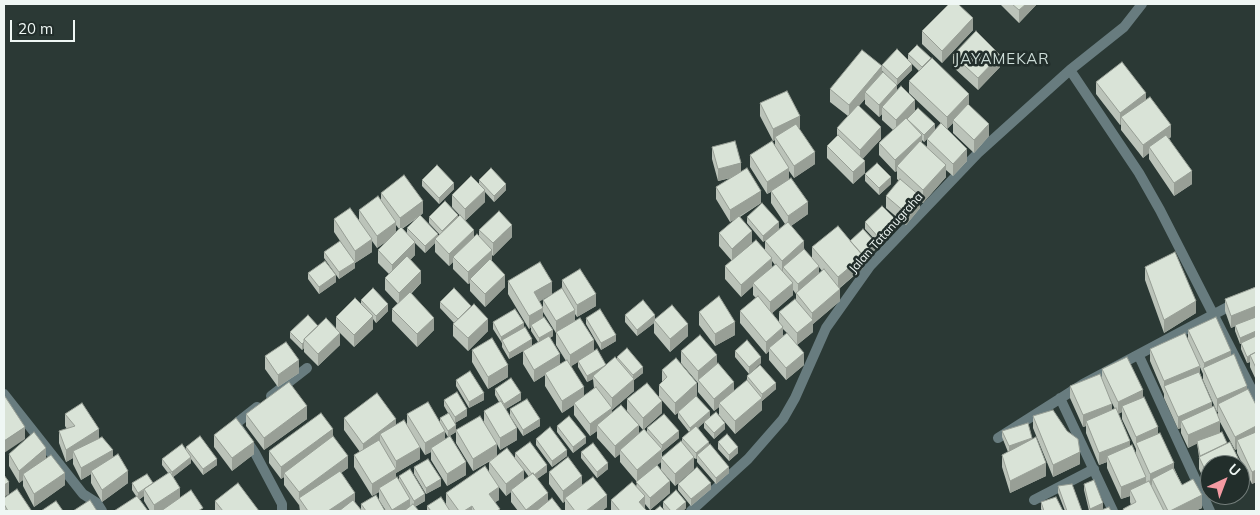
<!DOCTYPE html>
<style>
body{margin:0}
#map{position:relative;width:1260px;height:515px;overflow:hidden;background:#2b3935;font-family:Mulish,sans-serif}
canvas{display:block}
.frame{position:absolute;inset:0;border:5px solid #eff7f4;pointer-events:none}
.north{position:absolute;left:1200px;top:455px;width:50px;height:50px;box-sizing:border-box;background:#222e2b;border:1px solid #747e7b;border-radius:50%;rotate:43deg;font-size:14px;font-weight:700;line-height:20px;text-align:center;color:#eff7f4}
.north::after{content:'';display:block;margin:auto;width:18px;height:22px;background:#f49aa2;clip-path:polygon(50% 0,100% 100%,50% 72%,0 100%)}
.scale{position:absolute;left:10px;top:20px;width:65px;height:22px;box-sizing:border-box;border:2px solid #eff7f4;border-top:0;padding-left:6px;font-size:15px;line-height:18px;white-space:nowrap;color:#eff7f4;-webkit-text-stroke:4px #222e2b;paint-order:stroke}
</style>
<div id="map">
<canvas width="1260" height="515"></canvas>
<div class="frame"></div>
<div class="north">U</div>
<div class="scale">20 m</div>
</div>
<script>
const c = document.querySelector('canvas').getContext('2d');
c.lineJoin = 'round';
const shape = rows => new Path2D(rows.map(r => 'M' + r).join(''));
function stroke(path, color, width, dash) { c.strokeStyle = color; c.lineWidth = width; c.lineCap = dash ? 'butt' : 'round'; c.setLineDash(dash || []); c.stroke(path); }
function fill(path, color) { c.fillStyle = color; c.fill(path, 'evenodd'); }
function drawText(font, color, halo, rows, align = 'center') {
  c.font = font + ' Mulish,sans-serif'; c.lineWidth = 5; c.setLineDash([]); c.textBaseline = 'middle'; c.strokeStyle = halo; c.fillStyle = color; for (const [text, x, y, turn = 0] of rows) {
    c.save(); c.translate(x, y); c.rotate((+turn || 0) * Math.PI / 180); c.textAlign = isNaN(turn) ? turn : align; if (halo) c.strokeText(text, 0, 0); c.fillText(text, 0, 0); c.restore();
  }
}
const minor = shape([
 [1070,70,1139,173,1160,210,1256,398],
 [1139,356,1210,511],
 [4,394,83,494,97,503,102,511],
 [271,396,307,368],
 [1060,398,1113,511],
 [257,407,238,422,237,426,255,453,282,504,282,511],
 [998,438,1083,384,1256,292],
 [1034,500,1094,469],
 [691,511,748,459,783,419,795,398,826,328,870,266,978,153,1070,70,1124,27,1142,4]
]);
const wall = shape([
 [1000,4,1037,4,1019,23],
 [973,30,942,63,922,44,922,31],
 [908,54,969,105,989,136,974,153,953,133,953,123,947,129,909,93,909,81,919,71,912,64,912,70,897,85,897,90,915,112,967,161,953,176,946,170,946,177,923,203,920,200,920,208,906,225,886,208,886,196,899,181,897,179,897,171,895,172,879,155,879,143,893,130,882,120,882,114,879,117,865,104,865,99,859,106,881,139,862,159,865,173,853,184,827,158,827,146,837,136,837,128,848,116,830,102,830,89,882,74,883,72,882,71,882,65,908,59],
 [927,139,927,147,922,143,922,140,924,142],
 [953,55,1000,67,978,90,953,67],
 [1096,82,1146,99,1171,137,1169,138,1192,184,1174,196,1149,159,1149,153,1143,158,1121,130,1121,124,1120,125,1096,94],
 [760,103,799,128,815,164,794,178,789,171,789,179,808,214,791,226,804,249,812,259,812,247,850,241,876,249,863,261,863,268,840,288,840,301,813,324,813,332,797,345,804,365,786,380,769,360,769,351,766,354,740,323,740,311,756,298,753,295,753,286,741,297,725,279,725,266,765,251,765,241,785,224,771,203,771,192,767,194,750,167,750,155,775,146,775,140,773,141,760,116],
 [772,261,775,265,772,268],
 [819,267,822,271,819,274],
 [793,290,796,294,796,300,779,312,779,322,772,313,793,295],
 [783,329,787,333,783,336],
 [712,147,741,172,761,203,740,217,732,261,719,246,719,233,737,218,730,222,716,199,716,187,731,178,718,181,712,159],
 [865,174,891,184,879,195,865,181],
 [422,180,454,189,439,204,422,186],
 [479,180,506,190,494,202,485,192,485,202,465,221,452,207,452,195,479,184],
 [381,193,423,213,420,216,438,236,440,235,429,223,429,217,458,217,474,237,479,237,479,230,512,237,493,256,492,255,492,261,505,287,485,307,470,291,470,283,468,284,453,269,453,262,449,266,435,252,435,243,425,253,415,243,415,255,410,260,421,283,411,294,434,330,417,347,392,321,392,309,398,304,385,290,385,278,389,274,378,263,378,250,387,241,377,248,372,241,372,252,355,263,355,262,355,268,339,279,324,258,324,252,351,257,334,232,334,219,359,220,359,210,381,200],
 [420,216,407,228,407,234,402,229],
 [396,225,399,229,396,232],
 [747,217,779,229,763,242,747,223],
 [865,222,897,228,879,244,865,229],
 [1145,267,1196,313,1164,333,1145,280],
 [308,273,336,282,319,294,308,279],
 [562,280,596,306,577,317,575,314,575,321,594,351,606,365,617,359,617,357,643,373,634,380,634,391,612,410,612,409,612,413,639,434,647,433,647,428,679,438,662,452,662,451,662,458,682,443,682,438,689,432,678,418,678,413,675,415,659,397,659,385,662,382,662,370,697,396,710,417,725,429,714,439,704,428,704,422,698,428,729,473,716,484,697,462,697,458,696,459,694,458,694,469,675,486,661,470,661,462,657,465,670,493,650,510,645,504,645,509,647,511,606,511,611,511,611,500,636,487,637,482,620,462,620,454,615,458,597,438,597,431,590,436,574,415,574,405,562,413,545,386,545,375,534,382,523,364,523,351,538,342,531,331,531,327,529,329,508,294,508,281,552,294,539,301,543,308,543,300,562,289],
 [543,312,556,333,556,345,566,361,560,365,550,338,553,336,543,317],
 [578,362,578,367,587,382,593,379,594,388,584,396,571,366],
 [1256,287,1256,380,1250,367,1250,362,1247,363,1241,349,1241,344,1240,344,1235,331,1235,326,1231,328,1225,311,1225,299],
 [361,300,388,311,376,323,373,319,373,329,354,347,336,329,336,317,361,304],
 [440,302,471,307,488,331,468,351,453,336,453,324,454,323,440,308],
 [699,312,735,335,715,346,699,325],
 [625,315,655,319,688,336,670,352,654,333,654,323,637,336,625,322],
 [586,318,616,341,601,350,586,324],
 [493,322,524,327,532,346,509,359,502,347,502,343,493,329],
 [318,326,340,345,318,366,304,352,304,348,302,350,290,338,290,332],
 [1188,330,1231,355,1247,389,1256,405,1256,482,1252,484,1237,453,1237,449,1235,450,1220,422,1220,432,1246,487,1210,465,1210,492,1199,469,1199,457,1197,443,1188,448,1181,433,1181,428,1178,429,1164,398,1164,394,1150,361,1150,349,1188,340],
 [1200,367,1203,374,1203,380,1217,412,1218,411,1218,415,1212,407,1200,373],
 [472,350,508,377,488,389,472,362],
 [681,351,717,364,734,391,747,380,747,376,776,389,762,401,762,410,735,434,719,415,719,407,714,411,698,392,698,383,681,363],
 [735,351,761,363,749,374,735,357],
 [265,356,299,373,278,387,265,369],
 [1102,369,1143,397,1158,434,1182,485,1202,508,1195,511,1123,511,1123,509,1131,505,1130,502,1130,496,1121,499,1107,468,1107,462,1099,465,1086,433,1086,426,1083,427,1070,398,1070,386,1102,379],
 [1109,397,1115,409,1112,410],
 [1122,412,1122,419,1136,449,1136,455,1130,446,1118,414],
 [456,380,484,400,469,408,456,386],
 [495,389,521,400,506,409,517,440,500,450,497,444,497,456,515,459,515,453,547,472,537,479,548,502,562,511,518,511,511,502,511,492,506,496,498,486,499,500,495,502,500,511,427,511,427,506,446,505,446,493,489,473,489,462,492,460,473,471,456,443,456,432,448,437,445,432,445,439,466,475,447,486,431,460,431,452,425,455,420,447,420,459,396,473,396,477,399,481,399,476,425,501,415,507,419,511,386,511,379,500,379,492,372,496,354,467,354,455,360,452,344,430,344,418,407,426,407,414,440,422,440,418,448,413,444,406,444,400,467,416,455,423,456,430,484,424,484,411,499,402,495,395],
 [524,470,529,477,524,480],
 [627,399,662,413,643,430,627,411],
 [510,409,540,426,523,436,510,416],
 [65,414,99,438,113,457,128,483,102,502,91,483,91,474,81,480,73,464,73,458,66,462,59,443,59,431,67,429,65,426],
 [246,414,307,419,264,450,246,426],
 [1033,416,1080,464,1053,477,1033,428],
 [557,426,586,443,573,453,557,432],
 [1002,431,1032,439,1046,476,1010,493,1002,467,1002,455,1008,452,1002,437],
 [214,435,254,454,232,471,214,447],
 [333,436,348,468,341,473,355,503,361,511,361,504,385,511,300,511,299,504,299,505,284,485,284,477,281,479,269,463,269,451],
 [536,439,567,456,552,467,536,445],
 [718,442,738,453,729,461,718,449],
 [186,447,217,465,203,475,191,459,191,463,173,477,180,498,203,511,150,511,144,501,144,496,140,499,136,496,132,490,132,483,153,483,168,473,162,465,162,459,186,451],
 [581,452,608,469,597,478,581,458],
 [9,454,46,458,65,485,34,507,23,486,23,480,19,483,9,466],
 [414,467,441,486,426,494,414,474],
 [549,472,607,507,602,511,565,511,565,501,563,503,549,484],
 [678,484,711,489,691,506,678,490],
 [1084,484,1103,509,1111,511,1089,511,1084,490],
 [1058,486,1082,511,1065,511,1058,493],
 [1212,495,1229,495,1215,502],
 [4,498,31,511,4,511],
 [215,501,259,511,215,511],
 [663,502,686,508,683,511,665,511,663,508],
 [1041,502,1063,511,1042,511,1041,509]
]);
const shadedWall = shape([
 [1026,4,1037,4,1019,23,1019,10],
 [973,18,973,30,942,63,942,51],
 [1000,55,1000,67,978,90,978,78],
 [912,64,912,70,897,85,897,97,882,107,882,114,879,117,879,105,897,85,897,79],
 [882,66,882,79,865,92,865,99,849,117,849,105],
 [1146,93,1146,105,1121,117,1121,124,1120,125,1120,113],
 [969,94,969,106,953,120,953,123,947,129,947,117],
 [915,100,915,112,896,133,896,120],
 [800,116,800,128,775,137,775,140,773,141,773,129],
 [935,124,935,131,924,142,924,135],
 [989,124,989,136,974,153,974,140],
 [1171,125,1171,137,1152,151,1149,147,1149,153,1143,158,1143,145],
 [881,127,881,139,860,162,860,150],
 [922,135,922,147,897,166,897,171,895,172,895,160],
 [967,149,967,161,953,176,953,164],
 [815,152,815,164,794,178,794,166],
 [865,161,865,173,853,184,853,172],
 [741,163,741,175,718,181,718,169],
 [946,165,946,177,923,203,923,190],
 [789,168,789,180,767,194,767,182],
 [1192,171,1192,184,1174,196,1174,183],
 [891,177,891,184,879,195,879,188],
 [454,183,454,189,439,204,439,198],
 [506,184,506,190,494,202,494,196],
 [485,190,485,202,465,221,465,209],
 [761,191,761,203,730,222,730,210],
 [920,196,920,208,906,225,906,213],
 [423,201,423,213,400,230,400,218],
 [808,202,808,214,788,228,788,216],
 [458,215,458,221,442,237,442,231],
 [897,221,897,228,879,244,879,238],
 [396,222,396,235,377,248,377,236],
 [779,222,779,229,763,242,763,236],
 [512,225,512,237,493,256,493,243],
 [474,230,474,242,453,257,453,262,449,266,449,254],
 [752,231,752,243,732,261,732,249],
 [438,234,438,240,435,239,435,243,425,253,425,246],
 [372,239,372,252,355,263,355,251],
 [804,241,804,254,783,267,783,272,782,273,782,261],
 [415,242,415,255,392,278,392,265],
 [876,243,876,249,863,261,863,268,838,289,838,277],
 [492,250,492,262,470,279,470,283,468,284,468,272],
 [772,258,772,270,753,283,753,286,741,297,741,285],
 [355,262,355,268,339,279,339,272],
 [819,266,819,278,798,296,798,284],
 [421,271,421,283,399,305,399,293],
 [336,275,336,282,319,294,319,287],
 [505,275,505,287,485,307,485,294],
 [552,282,552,294,534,305,534,292],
 [793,283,793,295,770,315,770,302],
 [840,289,840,301,813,324,813,332,797,345,797,333,812,320,812,313],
 [596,294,596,306,577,317,577,305],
 [1196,301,1196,313,1164,333,1164,320],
 [388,304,388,311,376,323,376,316],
 [1256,306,1256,318,1231,328,1231,316],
 [543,308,543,320,531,325,531,327,529,329,529,316],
 [575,310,575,322,556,333,556,321],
 [655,315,655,321,654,320,654,323,637,336,637,330],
 [373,316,373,329,354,347,354,335],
 [434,318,434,330,417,347,417,334],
 [488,319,488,331,468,351,468,338],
 [735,322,735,335,715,346,715,334],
 [524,323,524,329,502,340,501,343,501,337],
 [688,324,688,336,670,352,670,339],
 [783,327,783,339,769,348,769,351,766,354,766,342],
 [553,330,553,336,539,344,539,338],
 [1256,331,1256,338,1240,344,1240,338],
 [340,333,340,345,318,366,318,354],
 [616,335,616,341,601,350,601,343],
 [532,339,532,346,509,359,509,353],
 [594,340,594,352,570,367,570,355],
 [304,342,304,348,302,350,302,344],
 [1231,351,1231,363,1204,369,1204,363],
 [804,353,804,365,786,380,786,368],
 [560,354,560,366,545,373,545,375,534,382,534,370],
 [717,355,717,367,698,380,698,383,698,371],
 [1250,356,1250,362,1247,363,1247,357],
 [761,357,761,363,749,374,749,367],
 [299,360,299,373,278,387,278,375],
 [508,365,508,377,488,389,488,377],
 [606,365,593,376,593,379,587,382,587,376],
 [1200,366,1200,379,1164,386,1164,394,1164,381],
 [643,367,643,373,634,380,634,391,612,410,612,398,633,380,633,375],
 [734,382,734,394,719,403,719,407,714,411,714,399],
 [697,383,697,396,675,415,675,403],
 [776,383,776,389,762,401,762,394],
 [1247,386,1247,399,1218,404,1218,411,1217,412,1217,399],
 [584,387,584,400,574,403,574,405,562,413,562,401],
 [1143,390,1143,402,1122,406,1122,412,1118,414,1118,402],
 [484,393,484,400,469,408,469,402],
 [521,393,521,400,504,410,504,404],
 [762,398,762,410,735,434,735,421],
 [662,401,662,413,643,430,643,418],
 [1212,402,1212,415,1181,421,1181,428,1178,429,1178,417],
 [1112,404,1112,416,1086,421,1086,426,1083,427,1083,415],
 [307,406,307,419,264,450,264,438],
 [612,408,612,420,597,425,597,431,590,436,590,424],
 [467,409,467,416,455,423,455,417],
 [710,411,710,418,690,434,690,428],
 [396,419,396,431,380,434,380,443,363,456,363,444],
 [540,419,540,426,523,436,523,430],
 [1220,421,1220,433,1188,448,1188,435],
 [725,423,725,429,714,439,714,433],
 [456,425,456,432,448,437,448,431],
 [639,425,639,438,620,450,620,454,615,458,615,446],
 [1256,426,1256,439,1237,440,1237,449,1235,450,1235,437],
 [25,427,25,439,4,453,4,441],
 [1158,427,1158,440,1136,443,1136,437],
 [517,428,517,440,500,450,500,438],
 [99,429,99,442,73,451,73,458,66,462,66,450],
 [333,429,333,441,284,473,284,477,281,479,281,467],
 [445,431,445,443,431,448,431,452,425,455,425,443],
 [679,431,679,438,662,452,662,445],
 [586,437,586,443,573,453,573,447],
 [1032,438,1032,444,1009,453,1009,446],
 [1130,441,1130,453,1107,456,1107,462,1099,465,1099,453],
 [254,442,254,454,232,471,232,458],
 [709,442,709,448,697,455,697,458,696,459,696,453],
 [497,444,497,456,473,471,473,459],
 [420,447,420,459,396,473,396,481,379,488,379,492,372,496,372,484,396,469,396,461],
 [738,447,738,453,729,461,729,455],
 [46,448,46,461,23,474,23,480,19,483,19,471],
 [662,449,661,462,637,482,637,470],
 [113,450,113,462,91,471,91,474,81,480,81,468],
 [567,450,567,456,552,467,552,461],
 [1080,452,1080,464,1053,477,1053,465],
 [348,456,348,468,302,502,299,498,299,505,299,492],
 [191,457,191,463,172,478,172,472],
 [694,457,694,469,675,486,675,474],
 [217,459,217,465,203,475,203,469],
 [466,462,466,475,447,486,447,474],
 [608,463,608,469,597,478,597,472],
 [1046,463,1046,476,1010,493,1010,481],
 [1174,463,1174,476,1152,479,1152,485,1150,486,1150,474],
 [547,465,547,472,533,482,533,476],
 [729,467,729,473,716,484,716,478],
 [524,470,524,483,511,490,511,492,506,496,506,484],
 [1256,470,1256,482,1252,484,1252,472],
 [128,471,128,483,102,502,102,490],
 [65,473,65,485,34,507,34,494],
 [1246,474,1246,487,1240,490,1240,477],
 [582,476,582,488,565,498,565,501,563,503,563,491],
 [1146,477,1146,489,1130,490,1130,496,1121,499,1121,487],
 [441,479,441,486,426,494,426,488],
 [670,481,670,493,650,510,650,498],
 [9,482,9,494,4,497,4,485],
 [711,483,711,489,691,506,691,499],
 [499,487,499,500,489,506,489,494],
 [180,488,180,500,163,511,154,511,154,505],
 [144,490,144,496,138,500,138,493],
 [355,493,355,505,346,511,328,511],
 [548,493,548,505,540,511,526,511,526,510],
 [425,494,425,501,414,507,414,501],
 [607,495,607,507,602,511,586,511],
 [1202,495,1202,508,1195,511,1170,511],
 [1215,495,1229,495,1215,502],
 [645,496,645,509,639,502],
 [410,499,410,511,392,511,392,510],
 [686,502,686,508,683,511,675,511],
 [1103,503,1103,510,1099,511,1090,511,1090,509],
 [472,506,472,511,464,511]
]);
const building = shape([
 [949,4,958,4,973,18,942,51,922,31,949,4],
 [1012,4,1026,4,1019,10,1012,4],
 [976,31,1000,55,978,78,953,55,976,31],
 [917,45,931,58,922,67,908,54,917,45],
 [897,49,912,64,897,79,882,65,897,49],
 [862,50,882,66,849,105,830,89,862,50],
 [932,58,969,94,947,117,909,81,932,58],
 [1122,62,1146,93,1120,113,1096,82,1122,62],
 [883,72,897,85,879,105,865,92,883,72],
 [901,86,915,100,896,120,882,107,901,86],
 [787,91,800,116,773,129,760,103,787,91],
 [1150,97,1171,125,1143,145,1121,117,1150,97],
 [968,104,989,124,974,140,953,120,968,104],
 [858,105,881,127,860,150,837,128,858,105],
 [918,108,935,124,924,135,907,119,918,108],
 [906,118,922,135,895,160,879,143,906,118],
 [941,123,967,149,953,164,927,139,941,123],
 [796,124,815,152,794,166,775,137,796,124],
 [838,135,865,161,853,172,827,146,838,135],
 [1166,135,1192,171,1174,183,1149,147,1166,135],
 [735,141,741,163,718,169,712,147,735,141],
 [772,141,789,168,767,182,750,155,772,141],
 [920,141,946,165,923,190,897,166,920,141],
 [877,163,891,177,879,188,865,174,877,163],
 [437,165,454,183,439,198,422,180,437,165],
 [491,168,506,184,494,196,479,180,491,168],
 [747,168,761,191,730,210,716,187,747,168],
 [404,175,423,201,400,218,381,193,404,175],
 [471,176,485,190,465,209,452,195,471,176],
 [791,178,808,202,788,216,771,191,791,178],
 [900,179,920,196,906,213,886,196,900,179],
 [378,196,396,222,377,236,359,210,378,196],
 [445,201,458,215,442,231,429,217,445,201],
 [762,203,779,222,763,236,747,217,762,203],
 [882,206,897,221,879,238,865,222,882,206],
 [350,208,372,239,355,251,334,219,350,208],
 [499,211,512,225,493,243,479,230,499,211],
 [420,215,438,234,425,246,407,228,420,215],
 [460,215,474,230,449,254,435,239,460,215],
 [739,216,752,231,732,249,719,233,739,216],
 [788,222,804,241,782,261,765,241,788,222],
 [838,226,863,256,838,277,812,247,838,226],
 [401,227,415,242,392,265,378,250,401,227],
 [863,229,876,243,863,255,850,241,863,229],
 [477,234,492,250,468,272,453,257,477,234],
 [756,240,772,258,741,285,725,266,756,240],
 [340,241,355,262,339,272,324,252,340,241],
 [804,249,819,266,798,284,783,267,804,249],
 [1175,252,1196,301,1164,320,1145,267,1175,252],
 [407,256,421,271,399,293,385,278,407,256],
 [490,259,505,275,485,294,470,279,490,259],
 [325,261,336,275,319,287,308,273,325,261],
 [540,262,552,282,534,292,543,308,529,316,508,281,540,262],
 [776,264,793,283,770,302,753,283,776,264],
 [580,269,596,294,577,305,562,280,580,269],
 [824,269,840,289,812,313,796,293,824,269],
 [1256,287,1256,306,1231,316,1225,299,1256,287],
 [373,288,388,304,376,316,361,300,373,288],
 [454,288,471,306,458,319,440,302,454,288],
 [562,288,575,310,556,321,543,300,562,288],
 [410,292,434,318,417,334,392,309,410,292],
 [719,296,735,322,715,334,699,312,719,296],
 [758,296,783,327,766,342,740,311,758,296],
 [355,298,373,316,354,335,336,317,355,298],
 [795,299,813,320,797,333,779,312,795,299],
 [643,300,655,315,637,330,625,315,643,300],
 [474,304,488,319,468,338,453,324,474,304],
 [672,305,688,324,670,339,654,320,672,305],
 [515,309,524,323,501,337,493,322,515,309],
 [600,309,616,335,601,343,586,318,600,309],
 [308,315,318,326,304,339,304,342,302,344,290,332,308,315],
 [544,317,553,330,539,338,531,325,544,317],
 [1216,317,1231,351,1204,363,1188,330,1216,317],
 [1256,317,1256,331,1240,338,1235,325,1256,317],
 [326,318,340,333,318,354,304,339,326,318],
 [580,318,594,340,570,355,556,332,580,318],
 [525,327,532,339,509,353,502,340,525,327],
 [787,333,804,353,786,368,769,348,787,333],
 [1185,333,1200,366,1164,381,1150,349,1185,333],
 [700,335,717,355,698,371,681,351,700,335],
 [549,336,560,354,534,370,523,351,549,336],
 [1256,336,1256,352,1247,357,1241,343,1256,336],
 [492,338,508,365,488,377,472,350,492,338],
 [747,340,761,357,749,367,735,351,747,340],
 [286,342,299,360,278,375,265,356,286,342],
 [627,348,643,367,633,375,617,357,627,348],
 [597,349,606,365,587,376,578,361,597,349],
 [1256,352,1256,368,1250,355,1256,352],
 [1234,354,1247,386,1217,399,1203,368,1234,354],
 [615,357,634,379,612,398,593,376,615,357],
 [1127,357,1143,390,1118,402,1102,369,1127,357],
 [676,358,697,383,675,403,659,385,667,377,662,370,676,358],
 [567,360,584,387,562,401,545,373,567,360],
 [718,363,734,382,714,399,698,380,718,363],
 [760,365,776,383,762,394,747,376,760,365],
 [470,371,484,393,469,402,456,380,470,371],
 [1199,372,1212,402,1178,417,1164,386,1199,372],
 [1100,374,1112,404,1083,415,1070,386,1100,374],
 [511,378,521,393,504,404,495,389,511,378],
 [747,380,762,398,735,421,719,403,747,380],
 [289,382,307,406,264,438,246,414,289,382],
 [647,383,662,401,643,418,627,399,647,383],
 [596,387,612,408,590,424,574,403,596,387],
 [1248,389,1256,405,1256,426,1235,437,1218,404,1248,389],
 [457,392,467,409,455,417,444,400,457,392],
 [377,393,396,419,363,444,344,418,377,393],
 [4,395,25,427,4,441,4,395],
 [696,396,710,411,690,428,678,412,696,396],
 [1144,397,1158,427,1136,437,1122,406,1144,397],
 [527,399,540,419,523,430,510,409,527,399],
 [501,401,517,428,500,438,484,411,501,401],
 [428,402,445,431,425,443,407,414,428,402],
 [82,403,99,429,66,450,59,431,75,426,65,414,82,403],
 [621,405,639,425,615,446,597,425,621,405],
 [1214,406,1220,421,1188,435,1181,421,1214,406],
 [1116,408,1130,441,1099,453,1086,421,1116,408],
 [1053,410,1067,431,1078,439,1080,452,1053,465,1033,416,1053,410],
 [716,412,725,423,714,433,704,422,716,412],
 [321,413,333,429,281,467,269,451,321,413],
 [449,413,456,425,448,431,440,418,449,413],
 [664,414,679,431,662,445,647,428,664,414],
 [480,416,497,444,473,459,456,430,480,416],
 [569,416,586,437,573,447,557,426,569,416],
 [236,418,254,442,232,458,214,435,236,418],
 [404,420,420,447,396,461,380,434,404,420],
 [1028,423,1032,438,1009,446,1002,431,1028,423],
 [696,426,709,442,696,453,682,438,696,426],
 [550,427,567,450,552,461,536,439,550,427],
 [644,429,662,449,637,470,620,450,644,429],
 [34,432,46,448,19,471,9,454,34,432],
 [1222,432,1227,443,1200,456,1197,441,1222,432],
 [1256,432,1256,470,1252,472,1237,440,1256,432],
 [1160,433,1174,463,1150,474,1136,443,1160,433],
 [727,434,738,447,729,455,718,442,727,434],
 [200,436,217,459,203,469,186,447,200,436],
 [333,436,348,456,299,492,284,473,333,436],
 [450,436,466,462,447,474,431,448,450,436],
 [102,437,113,450,81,468,73,451,102,437],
 [1036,437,1046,463,1010,481,1002,455,1036,437],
 [379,440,396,469,372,484,354,455,379,440],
 [681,441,694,457,675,474,661,458,681,441],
 [530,442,547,465,534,475,533,473,532,474,515,453,530,442],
 [1230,442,1246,474,1240,477,1240,465,1210,465,1210,480,1199,457,1230,442],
 [593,443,608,463,597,472,581,452,593,443],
 [182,444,191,457,172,472,162,459,182,444],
 [710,444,729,467,716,478,697,455,710,444],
 [1132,445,1146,477,1121,487,1107,456,1132,445],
 [507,448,524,470,506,484,489,462,507,448],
 [118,454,128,471,102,490,91,471,118,454],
 [51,455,65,473,34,494,23,474,51,455],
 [568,457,582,476,563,491,549,472,568,457],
 [428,459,441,479,426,488,414,467,428,459],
 [657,465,670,481,650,498,636,482,657,465],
 [485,466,499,487,489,494,500,509,497,511,475,511,472,506,464,511,459,511,446,493,485,466],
 [697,467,711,483,691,499,678,484,697,467],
 [1173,468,1182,485,1193,479,1202,495,1170,511,1168,511,1152,479,1173,468],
 [410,469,425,494,414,501,399,476,410,469],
 [340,471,355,493,328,511,308,511,299,498,340,471],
 [170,472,180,488,154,505,144,489,170,472],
 [533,473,548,493,526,510,511,490,533,473],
 [147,474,153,483,138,493,132,483,147,474],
 [4,475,9,482,4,485,4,475],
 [397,477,410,499,392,510,379,488,397,477],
 [593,477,607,495,586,511,575,511,565,498,593,477],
 [1094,480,1103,503,1090,509,1084,484,1094,480],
 [1149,481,1164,511,1124,511,1123,509,1136,502,1130,490,1149,481],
 [632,482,645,496,639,502,647,511,620,511,611,500,632,482],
 [238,483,259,511,223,511,215,501,238,483],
 [1072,484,1082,511,1067,511,1058,486,1072,484],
 [17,489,31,510,29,511,8,511,4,504,4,498,17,489],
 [191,490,203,508,198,511,161,511,191,490],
 [676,490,686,502,675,511,671,511,663,502,676,490],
 [376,495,385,511,366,511,361,504,376,495],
 [137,496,148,511,114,511,137,496],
 [441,497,450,511,431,511,427,506,441,497],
 [1056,497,1063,511,1044,511,1041,502,1056,497],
 [552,498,562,511,536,511,552,498],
 [90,500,97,511,73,511,90,500],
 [353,500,362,511,339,511,353,500],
 [56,501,63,511,41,511,56,501],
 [413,504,419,511,404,511,413,504],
 [660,506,665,511,654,511,660,506],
 [1109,507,1111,511,1099,511,1109,507]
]);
const streetNames = [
 ["Jalan Tatanugraha",886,233,-48]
];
const quarterNames = [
 ["JAYAMEKAR",1002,59]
];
stroke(minor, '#687c7f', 10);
fill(wall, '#bbc3b9');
fill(shadedWall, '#989f96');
fill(building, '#d9e3d7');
stroke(building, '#989f96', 1);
drawText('12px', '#eff7f4', '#222e2b', streetNames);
c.letterSpacing = '1px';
drawText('15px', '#ccdcd7', '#222e2b', quarterNames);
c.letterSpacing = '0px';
</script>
